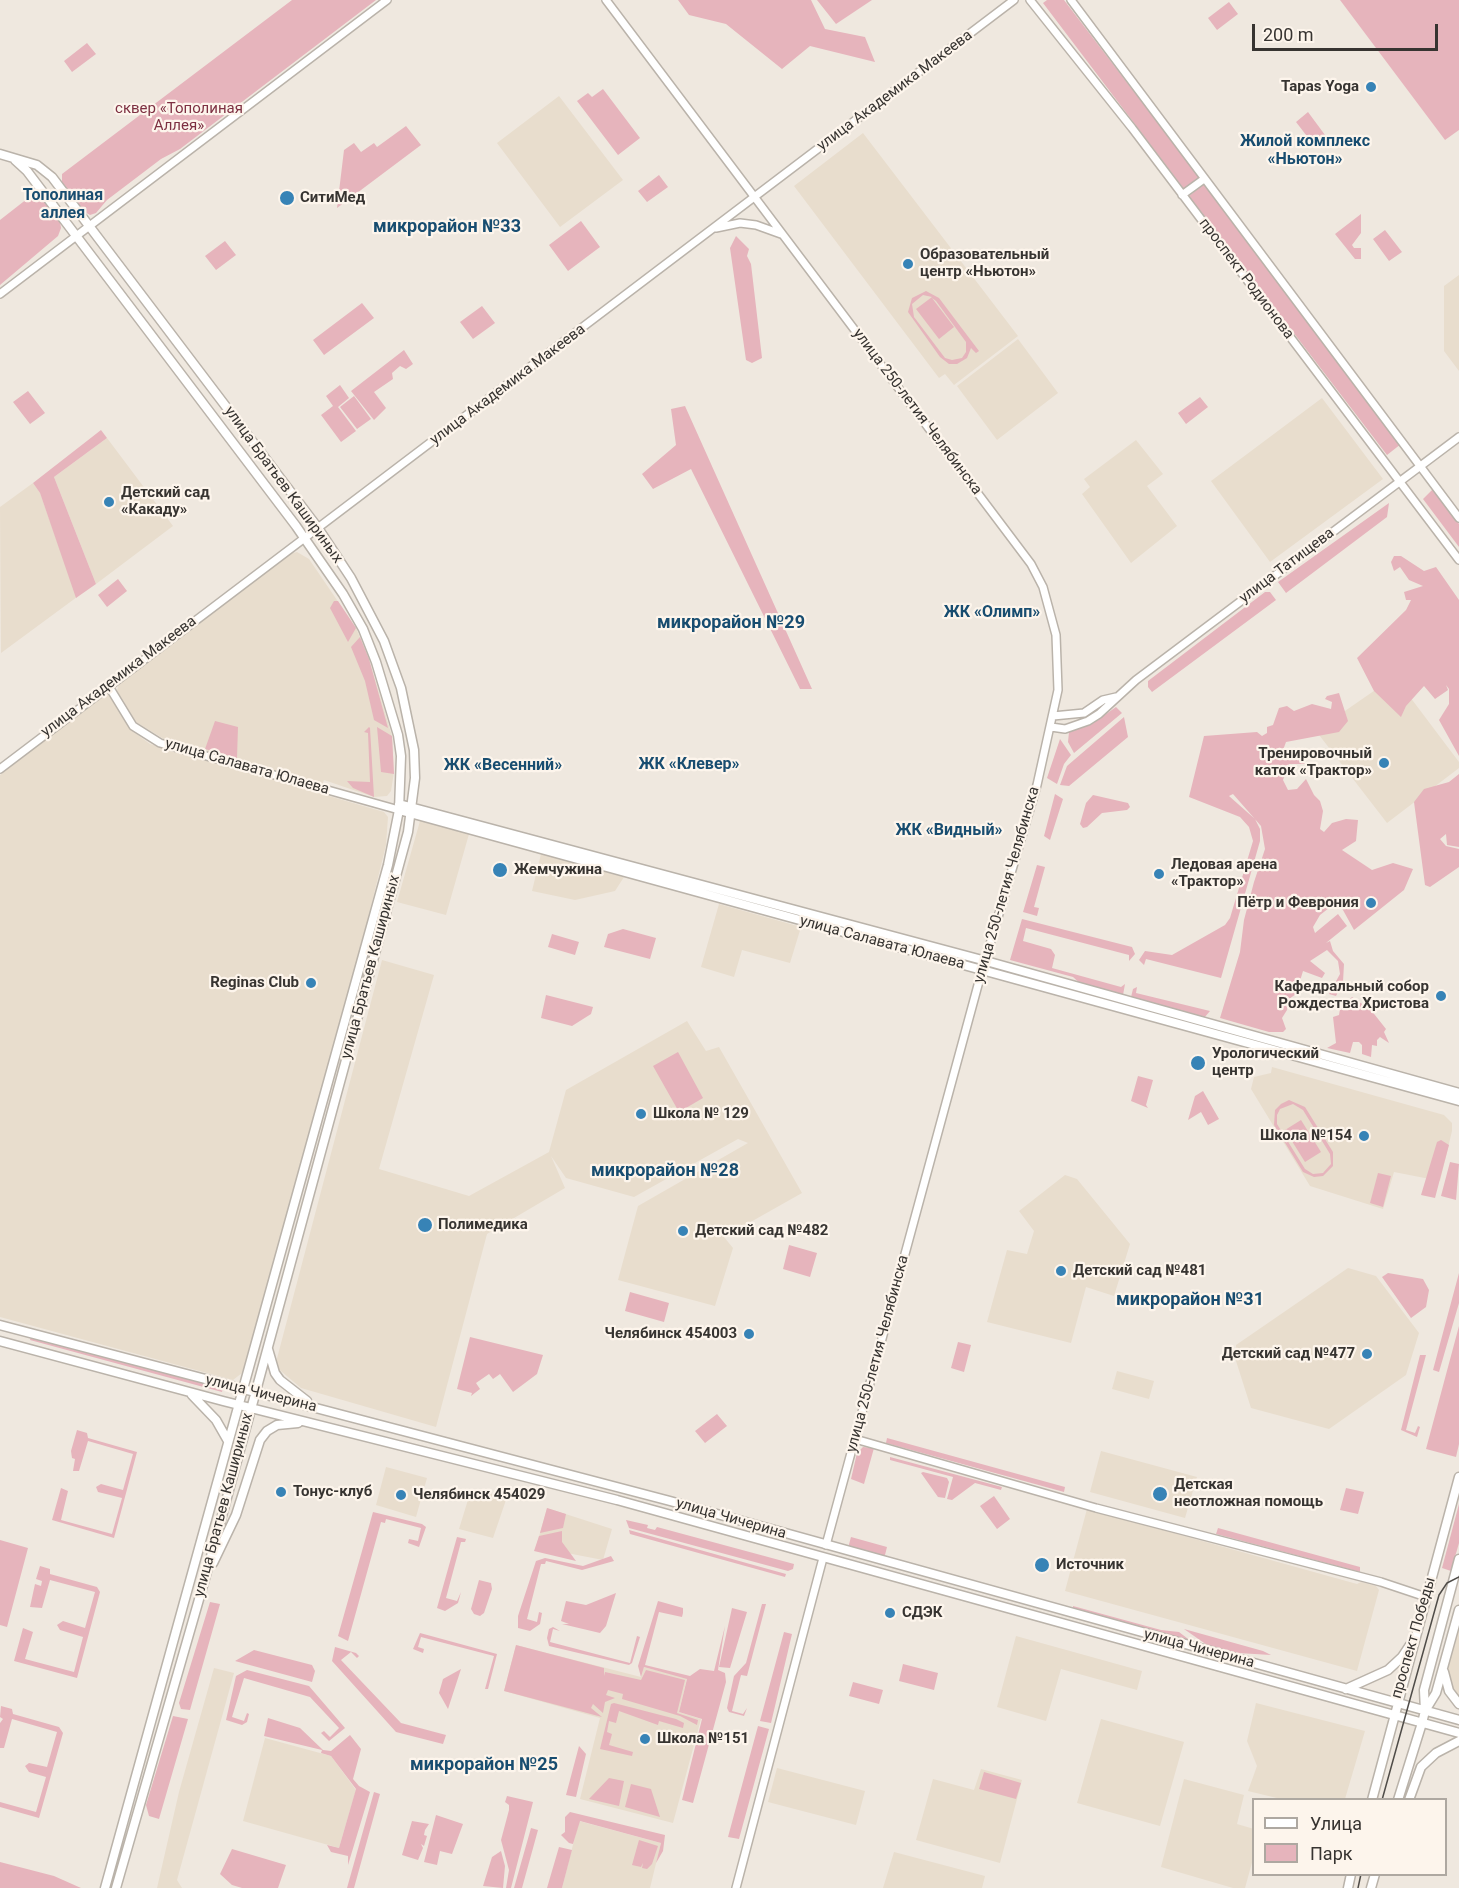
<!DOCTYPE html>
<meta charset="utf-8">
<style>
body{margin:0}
#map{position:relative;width:1459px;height:1888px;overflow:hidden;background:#efe8df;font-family:Roboto,sans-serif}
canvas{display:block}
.legend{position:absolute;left:1252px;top:1798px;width:195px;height:78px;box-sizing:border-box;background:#fdf5ec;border:2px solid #aea8a1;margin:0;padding:8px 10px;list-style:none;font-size:18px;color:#373431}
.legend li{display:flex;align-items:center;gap:12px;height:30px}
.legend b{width:30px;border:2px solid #aea8a1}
.scale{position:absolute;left:1252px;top:24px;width:186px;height:27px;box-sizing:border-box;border:3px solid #373431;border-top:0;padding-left:8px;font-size:18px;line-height:21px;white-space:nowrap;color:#373431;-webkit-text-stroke:4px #fdf5ec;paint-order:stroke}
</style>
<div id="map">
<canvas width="1459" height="1888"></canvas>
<ul class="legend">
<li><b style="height:8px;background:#fff"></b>Улица</li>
<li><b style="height:16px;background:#e6b4bc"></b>Парк</li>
</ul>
<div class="scale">200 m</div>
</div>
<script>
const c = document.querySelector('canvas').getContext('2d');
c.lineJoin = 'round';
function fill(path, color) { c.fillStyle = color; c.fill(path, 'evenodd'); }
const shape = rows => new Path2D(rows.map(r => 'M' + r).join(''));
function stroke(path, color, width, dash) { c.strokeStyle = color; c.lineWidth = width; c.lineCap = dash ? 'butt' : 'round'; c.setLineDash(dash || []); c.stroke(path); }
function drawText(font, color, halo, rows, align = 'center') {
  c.font = font + ' Roboto,sans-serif'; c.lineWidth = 4.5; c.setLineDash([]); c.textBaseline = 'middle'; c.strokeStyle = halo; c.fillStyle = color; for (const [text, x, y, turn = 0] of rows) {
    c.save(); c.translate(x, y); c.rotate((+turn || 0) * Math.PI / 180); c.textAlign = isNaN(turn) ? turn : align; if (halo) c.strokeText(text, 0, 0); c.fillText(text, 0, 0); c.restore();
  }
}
const built = shape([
 [559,96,623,180,560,227,497,143],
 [863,133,1018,336,954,385,945,374,939,378,794,186],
 [1459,275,1459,371,1444,351,1444,286],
 [1018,339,1058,393,997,440,957,386],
 [1322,398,1383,479,1270,562,1211,481],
 [107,438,173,526,96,584,54,477],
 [1136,440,1163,474,1147,486,1177,526,1131,563,1082,494,1090,487,1084,479],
 [33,483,40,493,77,597,1,653,0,507],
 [297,552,309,559,356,628,369,659,392,736,394,772,391,791,387,796,374,797,324,780,322,785,164,739,136,722,117,691,119,683,289,554],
 [1381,686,1407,693,1459,762,1459,768,1387,823,1316,731],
 [108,694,131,730,150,744,384,812,388,817,386,845,344,1016,244,1367,242,1373,233,1380,0,1317,0,775,104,695],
 [420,821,469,834,446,915,397,902],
 [541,854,624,877,615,891,575,900,532,891],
 [719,904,801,927,790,963,742,950,734,977,701,967],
 [382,960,434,975,379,1169,469,1196,549,1152,566,1090,687,1021,706,1051,719,1047,802,1193,724,1237,733,1248,715,1306,618,1280,638,1206,748,1143,738,1139,634,1197,566,1178,551,1156,565,1188,487,1234,436,1427,301,1388,275,1366],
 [1272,1067,1444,1115,1452,1123,1452,1131,1440,1181,1394,1172,1383,1209,1310,1186,1251,1089,1254,1077,1271,1073],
 [1065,1175,1077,1179,1130,1244,1114,1296,1086,1287,1071,1343,987,1322,1007,1250,1027,1254,1034,1231,1019,1211],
 [1348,1268,1376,1276,1419,1333,1406,1375,1329,1429,1251,1408,1236,1361,1236,1345],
 [1117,1371,1154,1381,1149,1399,1112,1389],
 [1101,1451,1197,1477,1185,1518,1090,1492],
 [386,1467,427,1478,416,1517,376,1505],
 [471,1490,507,1497,493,1538,459,1529],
 [547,1508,612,1529,603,1560,536,1547],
 [1087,1509,1357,1584,1361,1582,1376,1586,1379,1590,1357,1671,1065,1591],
 [1459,1626,1459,1697,1451,1687,1447,1671],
 [1016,1636,1142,1671,1137,1690,1061,1669,1046,1721,997,1707],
 [516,1645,641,1677,644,1667,687,1678,679,1712,701,1719,673,1823,580,1799,600,1718,504,1691],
 [214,1668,234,1673,177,1880,182,1888,157,1888,179,1792],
 [1256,1703,1365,1731,1345,1799,1281,1799,1248,1791,1257,1766,1247,1741],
 [1101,1719,1184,1742,1160,1826,1077,1803],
 [265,1738,331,1756,356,1790,339,1848,243,1821],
 [777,1768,865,1791,856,1825,768,1802],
 [981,1769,1022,1780,1000,1863,916,1840,933,1779,974,1790],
 [1184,1779,1244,1795,1237,1824,1254,1829,1253,1859,1245,1888,1233,1888,1161,1867],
 [579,1821,661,1843,650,1888,562,1888],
 [894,1852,985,1876,982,1888,883,1888]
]);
const green = shape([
 [292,0,376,0,180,149,161,159,107,200,96,213,90,215,83,211,62,183,62,174],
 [678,0,811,0,825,29,865,37,875,62,810,46,782,69,726,24,689,15],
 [817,0,872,0,836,24],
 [1047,0,1064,0,1199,177,1184,189,1043,3],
 [1340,0,1459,0,1459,130,1445,140],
 [1229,2,1238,14,1217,30,1208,18],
 [87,43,96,54,72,72,64,61],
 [603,89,640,138,618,155,577,101,588,93,592,97],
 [1308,112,1325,135,1313,144,1296,122],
 [406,126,421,145,337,208,344,150,354,143,361,152,374,143,377,147],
 [659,175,668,187,647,202,638,191],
 [1204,184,1401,444,1387,455,1189,196],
 [39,194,60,221,61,228,58,236,0,285,0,220,32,195],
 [1361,214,1361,233,1352,245,1354,248,1361,248,1361,259,1355,259,1335,234],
 [581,221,600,247,568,271,549,245],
 [1385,230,1402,252,1389,261,1373,239],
 [736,236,749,249,747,256,751,264,762,358,752,363,746,360,730,248],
 [225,241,236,255,216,270,205,256],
 [926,291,939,298,979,351,976,353,971,348,967,358,957,364,949,364,940,357,908,312,912,298],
 [923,295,932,297,916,309,939,339,954,327,932,298,936,301,966,342,966,352,962,358,952,360,945,358,914,317,912,304],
 [362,303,374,318,324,355,313,340],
 [482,306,495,323,473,339,460,322],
 [404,350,413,364,406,369,400,366,392,373,393,379,374,392,386,408,374,420,351,391],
 [340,385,349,398,338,407,356,431,341,442,321,415,333,406,326,396],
 [28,391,45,413,30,424,13,402],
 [354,396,371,419,357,429,340,407],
 [1200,397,1208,407,1186,424,1178,413],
 [685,406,812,689,800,689,691,469,653,489,642,474,676,445,671,409],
 [101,430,107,438,54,477,96,584,76,598,40,493,33,483],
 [1433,489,1459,524,1459,547,1423,499],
 [1389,503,1387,517,1286,593,1278,582],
 [1394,556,1401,556,1424,571,1436,567,1459,600,1459,756,1439,720,1449,704,1449,689,1446,685,1448,690,1435,699,1424,686,1406,706,1401,717,1374,691,1357,658,1406,610,1411,600,1406,600,1404,592,1423,586,1409,580,1400,567,1394,571,1391,562],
 [118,579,127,591,107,607,98,595],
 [1265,592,1270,592,1276,600,1152,692,1148,687,1148,681],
 [334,601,338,601,356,628,348,642,330,608],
 [360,637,369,659,388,728,374,720,365,681,351,647],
 [1339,693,1348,721,1339,732,1286,742,1282,753,1294,756,1305,764,1289,764,1283,780,1288,790,1297,789,1306,779,1314,795,1320,801,1323,811,1320,829,1324,832,1332,823,1346,819,1358,820,1356,841,1342,850,1372,870,1393,863,1413,869,1404,890,1354,930,1338,901,1320,915,1313,927,1315,933,1338,914,1347,926,1326,943,1330,941,1333,951,1344,964,1343,982,1336,996,1329,994,1340,974,1338,961,1327,950,1310,961,1325,973,1322,978,1303,971,1296,994,1289,999,1287,1010,1282,1018,1286,1029,1283,1032,1269,1032,1220,1018,1240,952,1244,920,1254,882,1265,849,1261,826,1233,794,1229,796,1255,819,1260,829,1260,841,1221,978,1146,959,1144,965,1139,960,1145,951,1172,955,1225,925,1230,918,1253,841,1249,827,1240,817,1189,797,1204,736,1257,732,1262,736,1267,733,1267,727,1273,725,1279,708,1287,706,1294,711,1312,704,1331,709,1332,702,1325,699,1327,696],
 [1116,707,1122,713,1074,753,1068,742,1069,732,1092,724],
 [1124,717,1128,737,1069,786,1060,785,1067,766],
 [215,721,238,727,237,758,205,749],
 [369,727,370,728,374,797,353,788,347,781,370,782,368,733,364,732],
 [377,727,392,736,394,774,381,772],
 [1060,739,1071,755,1064,764,1057,784,1047,778],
 [1459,774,1459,847,1447,845,1446,834,1440,839,1446,846,1459,849,1459,867,1430,887,1425,885,1414,802,1424,789,1449,782],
 [1055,794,1063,799,1050,840,1044,836],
 [1093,795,1128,803,1130,807,1127,810,1102,813,1087,827,1083,828,1080,824,1086,803],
 [1037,865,1045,867,1034,907,1039,908,1037,916,1023,912],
 [1022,919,1132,947,1135,954,1129,961,1129,955,1026,928,1023,941,1051,949,1055,955,1052,968,1121,987,1125,984,1123,995,1083,986,1073,977,1010,960],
 [623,929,656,938,650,959,604,947,608,934],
 [552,934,579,942,575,955,548,947],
 [1137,987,1136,993,1210,1011,1204,1018,1131,997,1133,989],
 [546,995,593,1007,591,1014,572,1026,541,1018],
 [1352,997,1371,1010,1386,1029,1384,1032,1389,1043,1380,1037,1377,1040,1377,1046,1372,1045,1371,1057,1362,1054,1362,1045,1359,1042,1353,1042,1350,1053,1327,1048,1336,1043,1333,1017,1339,1015,1340,1009],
 [678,1052,703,1098,679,1112,653,1066],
 [1138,1076,1153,1080,1146,1105,1148,1108,1131,1101],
 [1203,1091,1219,1119,1208,1125,1201,1112,1188,1120,1195,1096],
 [1289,1100,1305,1107,1333,1152,1333,1166,1323,1176,1314,1177,1303,1172,1274,1125,1275,1110,1281,1104],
 [1293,1104,1303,1110,1330,1154,1331,1164,1323,1173,1313,1174,1305,1169,1277,1124,1277,1115,1280,1109],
 [1301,1120,1321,1152,1305,1162,1285,1130],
 [1441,1140,1449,1145,1435,1198,1421,1195,1437,1142],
 [1450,1162,1459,1164,1456,1200,1441,1196],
 [1378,1173,1391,1176,1383,1207,1370,1203],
 [789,1245,817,1253,810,1277,783,1269],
 [1388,1273,1423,1279,1429,1290,1426,1307,1411,1318,1382,1277],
 [1459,1273,1459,1303,1439,1372,1433,1370],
 [630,1292,669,1303,664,1322,625,1311],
 [1459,1326,1459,1444,1456,1457,1426,1449],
 [31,1337,223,1388,222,1392,30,1340],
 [470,1337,543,1355,537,1374,513,1392,500,1374,493,1379,489,1374,476,1383,480,1389,471,1396,472,1393,457,1389],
 [958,1342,971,1345,964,1372,951,1368],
 [1420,1355,1426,1355,1406,1430,1415,1433,1418,1426,1420,1427,1417,1437,1401,1430],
 [717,1414,727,1426,705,1443,695,1431],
 [77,1430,87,1433,88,1438,137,1452,114,1538,52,1520,61,1488,68,1491,61,1520,112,1534,122,1498,98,1492,96,1487,101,1484,123,1490,133,1454,88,1441,79,1471,73,1471,75,1459,72,1458,71,1451],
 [887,1438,1065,1487,1064,1492,886,1443],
 [863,1447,874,1448,864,1484,851,1479,857,1453],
 [890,1457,1002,1487,1001,1490,975,1483,952,1500,947,1499,953,1477,890,1460],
 [923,1472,947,1478,949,1482,945,1498,938,1497,921,1473],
 [1346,1488,1364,1492,1358,1514,1340,1510],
 [994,1496,1010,1519,997,1529,980,1506],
 [1459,1504,1459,1543,1451,1571,1442,1568],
 [547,1508,566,1514,563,1528,540,1533],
 [373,1512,422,1524,426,1527,419,1547,408,1543,409,1539,418,1541,421,1528,386,1519,385,1523,381,1522,348,1641,338,1636],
 [626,1520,648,1525,647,1528,655,1530,657,1527,794,1564,793,1569,788,1571,629,1528],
 [1218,1528,1360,1567,1360,1572,1216,1534],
 [629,1530,750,1564,786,1574,785,1577,630,1534],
 [562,1531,562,1542,576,1561,534,1551,539,1536],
 [457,1537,466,1539,465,1542,461,1542,446,1598,457,1601,461,1592,458,1603,445,1611,437,1608],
 [851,1537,887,1547,884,1559,848,1548],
 [0,1540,28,1548,7,1627,0,1625],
 [611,1556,614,1561,582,1570,546,1561,545,1564,541,1564,527,1619,537,1622,539,1612,542,1613,540,1624,530,1631,518,1628,518,1616,536,1561,545,1558,583,1566],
 [40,1566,50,1569,50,1574,97,1587,100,1592,77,1678,14,1661,23,1628,33,1632,25,1659,74,1672,83,1637,60,1630,57,1625,63,1621,85,1628,95,1592,50,1580,42,1608,30,1607,35,1584,41,1586,42,1581,36,1579],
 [479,1580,491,1583,492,1589,484,1613,480,1616,474,1614,471,1609],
 [616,1593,606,1626,600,1633,562,1624,569,1624,561,1621,566,1601,586,1605],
 [658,1601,683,1608,683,1613,682,1617,659,1612,645,1665,690,1676,700,1669,714,1671,725,1626,718,1670,725,1673,726,1682,693,1803,682,1800,702,1719,679,1712,687,1679,644,1667,641,1677,638,1666],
 [210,1602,220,1604,190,1710,181,1709,179,1703],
 [762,1604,766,1604,747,1676,741,1675,732,1711,743,1714,747,1708,744,1716,729,1712,727,1708,734,1676,746,1663],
 [1073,1606,1161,1630,1179,1632,1196,1645,1073,1609],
 [732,1608,747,1612,730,1668,719,1667],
 [553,1627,560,1631,553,1629,550,1642,630,1663,637,1636,640,1637,632,1663,629,1665,549,1646,547,1638,549,1629],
 [1184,1629,1263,1651,1271,1655,1238,1653,1207,1645],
 [784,1632,792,1634,771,1723,760,1721],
 [420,1633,497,1654,488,1689,485,1689,494,1656,421,1637,418,1647,424,1649,423,1653,413,1649],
 [516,1645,604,1668,604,1676,605,1672,641,1680,646,1670,685,1680,677,1713,698,1720,697,1725,680,1716,622,1699,623,1694,608,1690,606,1695,615,1698,605,1702,603,1713,593,1704,591,1708,602,1717,504,1691],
 [335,1647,356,1653,359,1656,357,1658,351,1652,341,1660,401,1723,446,1735,443,1744,396,1732,332,1661],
 [254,1650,312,1665,315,1671,312,1682,235,1661],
 [903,1664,938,1673,934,1690,899,1681],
 [461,1669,448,1709,439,1693,443,1679],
 [247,1670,309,1686,345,1728,329,1741,321,1733,324,1731,330,1737,339,1728,310,1697,244,1678,232,1717,244,1721,247,1713,249,1714,247,1722,242,1725,226,1720,236,1676],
 [853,1682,883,1690,879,1704,849,1696],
 [614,1703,676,1719,684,1723,683,1728,659,1721,658,1725,619,1711,616,1723,609,1721,607,1732,612,1734,609,1745,633,1752,632,1756,600,1749,611,1704],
 [1,1706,12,1709,13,1714,59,1727,63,1733,39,1818,0,1807,0,1802,36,1812,46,1777,29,1772,25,1766,29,1763,47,1767,57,1732,12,1719,4,1748,0,1748,0,1723,3,1719,0,1717],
 [173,1716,188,1719,159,1819,149,1816,146,1805],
 [268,1718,300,1728,323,1750,331,1751,350,1735,361,1749,353,1779,359,1786,370,1792,348,1865,348,1856,331,1852,327,1845,339,1848,356,1789,331,1756,321,1753,322,1750,264,1736],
 [758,1726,769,1729,739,1839,728,1837],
 [579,1746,586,1754,576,1797,566,1795],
 [984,1772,1021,1783,1016,1799,979,1789],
 [609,1778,624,1781,619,1806,589,1799],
 [631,1784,651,1789,660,1817,625,1807],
 [374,1792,380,1794,354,1888,347,1888],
 [507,1796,533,1802,511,1888,506,1888,509,1870,501,1840,509,1810,509,1805,505,1802],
 [570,1812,665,1835,663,1851,656,1863,661,1843,580,1821,573,1844,569,1843,561,1835,565,1832,565,1817],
 [436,1815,463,1824,452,1854,440,1851,437,1865,424,1862],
 [412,1821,429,1824,425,1830,424,1835,427,1836,424,1846,421,1844,423,1848,418,1860,402,1855],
 [531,1828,538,1830,522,1888,514,1888],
 [639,1840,658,1846,652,1864,647,1869,642,1868,643,1863,641,1867,632,1865],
 [559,1847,572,1850,562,1888,547,1888],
 [232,1849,286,1865,278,1888,242,1888,232,1885,220,1874],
 [501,1851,505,1866,503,1888,483,1886,492,1857],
 [0,1862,54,1876,81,1888,0,1888]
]);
const minor = shape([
 [606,0,1031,564,1043,587,1056,635,1058,690,1037,785,978,985,826,1545],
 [1030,0,1132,128,1459,560],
 [1071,0,1459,518],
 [1182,195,1204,179],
 [716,228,740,223,756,225,781,234],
 [0,294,387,0],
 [108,685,133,726,160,743,399,810],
 [1053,716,1084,713,1103,700,1116,697],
 [1051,727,1065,729,1088,721,1099,714,1136,680,1459,437],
 [0,769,1014,0],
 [855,1439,1096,1508,1381,1582,1426,1597],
 [736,1888,823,1558]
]);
const major = shape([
 [0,154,37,165,52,177,318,528,351,578,384,641,401,688,414,750,415,778,408,832,204,1582,116,1888],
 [15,160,27,171,296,526,343,594,363,629,376,662,398,735,401,756,399,810,388,865,105,1888],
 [399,804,986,961,1459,1093],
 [399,810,1459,1101],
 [0,1325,670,1501,1459,1720],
 [0,1341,223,1401,617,1500,1459,1733],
 [268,1349,275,1373,280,1380,307,1401],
 [192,1395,216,1420,228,1441],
 [213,1563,236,1515,260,1440,267,1431,277,1425,298,1423],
 [1444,1672,1449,1691,1459,1704],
 [1346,1689,1388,1670,1402,1657,1410,1645],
 [1425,1711,1436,1693,1459,1610],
 [1372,1800,1459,1477],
 [1398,1800,1422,1723,1425,1711,1424,1690,1459,1559],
 [1409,1800,1421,1767,1436,1753,1459,1741],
 [1348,1888,1351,1874],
 [1371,1888,1375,1874]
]);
const tram = shape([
 [1382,1800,1439,1595,1447,1583,1459,1577],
 [1358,1888,1361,1874]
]);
const markers = [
 [1371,87,6,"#3783b6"],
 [287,198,8,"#3783b6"],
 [908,264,6,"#3783b6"],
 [109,502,6,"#3783b6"],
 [1384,763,6,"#3783b6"],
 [500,870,8,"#3783b6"],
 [1159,874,6,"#3783b6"],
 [1371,903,6,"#3783b6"],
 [311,983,6,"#3783b6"],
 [1441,996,6,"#3783b6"],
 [1198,1063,8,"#3783b6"],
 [641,1114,6,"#3783b6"],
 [1364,1136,6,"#3783b6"],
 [425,1225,8,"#3783b6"],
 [683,1231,6,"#3783b6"],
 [1061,1271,6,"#3783b6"],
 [749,1334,6,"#3783b6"],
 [1367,1354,6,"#3783b6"],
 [281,1492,6,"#3783b6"],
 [1160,1494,8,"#3783b6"],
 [401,1495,6,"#3783b6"],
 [1042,1565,8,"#3783b6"],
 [890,1613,6,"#3783b6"],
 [645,1739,6,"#3783b6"]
];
const poiNames = [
 ["Tapas Yoga",1359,87,"right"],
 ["СитиМед",300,198],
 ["Образовательный",920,255],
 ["центр «Ньютон»",920,272],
 ["Детский сад",121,493],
 ["«Какаду»",121,510],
 ["Тренировочный",1372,754,"right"],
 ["каток «Трактор»",1372,771,"right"],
 ["Ледовая арена",1171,865],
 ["«Трактор»",1171,882],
 ["Жемчужина",514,870],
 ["Пётр и Феврония",1359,903,"right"],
 ["Reginas Club",299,983,"right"],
 ["Кафедральный собор",1429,987,"right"],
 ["Рождества Христова",1429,1004,"right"],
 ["Урологический",1212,1054],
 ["центр",1212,1071],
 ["Школа № 129",653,1114],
 ["Школа №154",1352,1136,"right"],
 ["Полимедика",438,1225],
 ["Детский сад №482",695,1231],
 ["Детский сад №481",1073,1271],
 ["Челябинск 454003",737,1334,"right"],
 ["Детский сад №477",1355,1354,"right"],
 ["Детская",1174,1485],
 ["неотложная помощь",1174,1502],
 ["Тонус-клуб",293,1492],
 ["Челябинск 454029",413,1495],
 ["Источник",1056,1565],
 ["СДЭК",902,1613],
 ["Школа №151",657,1739]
];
const streetNames = [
 ["улица Академика Макеева",895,91,-37],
 ["проспект Родионова",1246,279,53],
 ["улица Академика Макеева",508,385,-37],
 ["улица 250-летия Челябинска",917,412,53],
 ["улица Братьев Кашириных",283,485,54],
 ["улица Татищева",1287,566,-37],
 ["улица Академика Макеева",119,677,-37],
 ["улица Салавата Юлаева",247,767,16],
 ["улица 250-летия Челябинска",1007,885,-74],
 ["улица Салавата Юлаева",882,943,15],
 ["улица Братьев Кашириных",371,967,-75],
 ["улица 250-летия Челябинска",878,1354,-75],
 ["улица Чичерина",261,1394,14],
 ["улица Братьев Кашириных",224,1505,-75],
 ["улица Чичерина",731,1519,16],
 ["проспект Победы",1414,1638,-74],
 ["улица Чичерина",1199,1649,15]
];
const parkNames = [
 ["сквер «Тополиная",179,109],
 ["Аллея»",179,126]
];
const neighbourhoodNames = [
 ["Жилой комплекс",1305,142],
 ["«Ньютон»",1305,160],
 ["Тополиная",63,196],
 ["аллея",63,214],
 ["ЖК «Олимп»",992,613],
 ["ЖК «Клевер»",689,765],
 ["ЖК «Весенний»",503,766],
 ["ЖК «Видный»",949,831]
];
const quarterNames = [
 ["микрорайон №33",447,227],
 ["микрорайон №29",731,623],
 ["микрорайон №28",665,1171],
 ["микрорайон №31",1190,1300],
 ["микрорайон №25",484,1765]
];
fill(built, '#e8ddcd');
fill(green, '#e6b4bc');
stroke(minor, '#bab3aa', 10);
stroke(major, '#bab3aa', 11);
stroke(minor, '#fff', 7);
stroke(major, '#fff', 8);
stroke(tram, '#4f4c48', 1.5);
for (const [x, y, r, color] of markers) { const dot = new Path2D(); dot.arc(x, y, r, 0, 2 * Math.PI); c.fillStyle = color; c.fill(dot); stroke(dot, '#fdf5ec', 2); }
drawText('bold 15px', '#373431', '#fdf5ec', poiNames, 'left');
drawText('15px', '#373431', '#fdf5ec', streetNames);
drawText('15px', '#7d3042', '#fdf5ec', parkNames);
drawText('bold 16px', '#184d70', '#fdf5ec', neighbourhoodNames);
drawText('bold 18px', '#184d70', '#fdf5ec', quarterNames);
</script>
